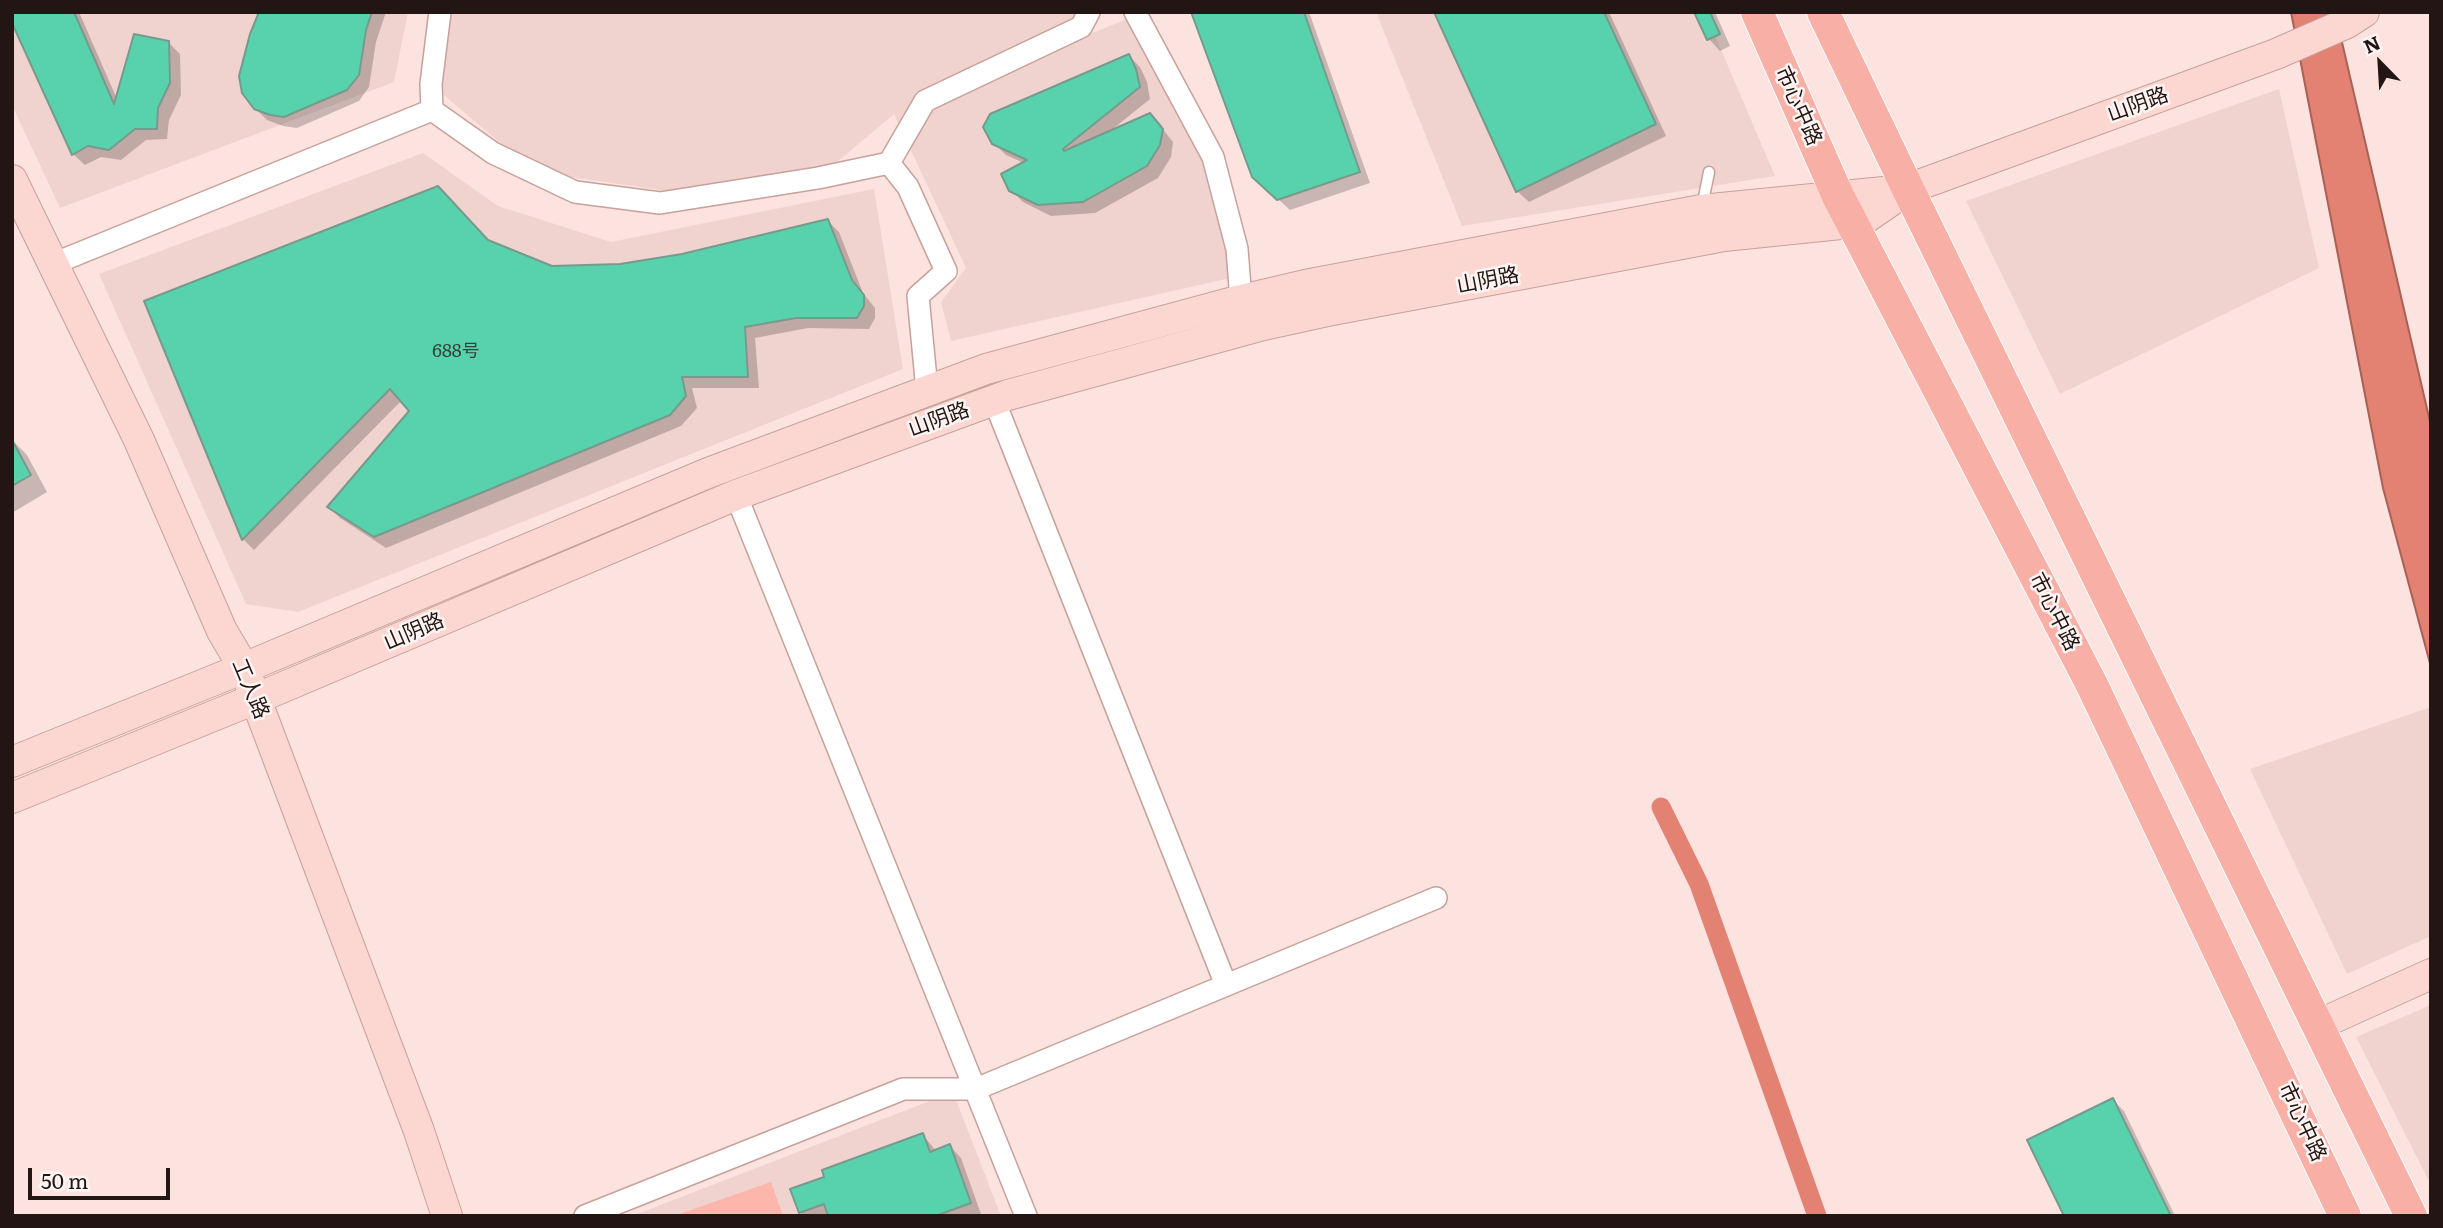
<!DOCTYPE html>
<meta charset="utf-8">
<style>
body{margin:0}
#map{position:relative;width:2443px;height:1228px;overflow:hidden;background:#fce3df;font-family:Literata,serif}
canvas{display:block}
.frame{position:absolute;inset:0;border:14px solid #231513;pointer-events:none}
.north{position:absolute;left:2345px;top:28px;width:70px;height:70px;-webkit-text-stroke:5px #fdf5f3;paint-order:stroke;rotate:336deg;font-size:19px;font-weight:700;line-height:28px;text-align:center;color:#231513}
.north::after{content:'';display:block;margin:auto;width:24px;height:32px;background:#231513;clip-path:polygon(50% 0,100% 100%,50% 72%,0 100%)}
.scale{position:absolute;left:28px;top:1168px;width:142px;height:32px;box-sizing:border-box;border:4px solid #231513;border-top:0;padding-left:9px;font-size:21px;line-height:24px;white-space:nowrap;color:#231513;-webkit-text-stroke:5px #fdf5f3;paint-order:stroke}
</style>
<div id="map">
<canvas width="2443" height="1228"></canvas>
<div class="frame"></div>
<div class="north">N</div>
<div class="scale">50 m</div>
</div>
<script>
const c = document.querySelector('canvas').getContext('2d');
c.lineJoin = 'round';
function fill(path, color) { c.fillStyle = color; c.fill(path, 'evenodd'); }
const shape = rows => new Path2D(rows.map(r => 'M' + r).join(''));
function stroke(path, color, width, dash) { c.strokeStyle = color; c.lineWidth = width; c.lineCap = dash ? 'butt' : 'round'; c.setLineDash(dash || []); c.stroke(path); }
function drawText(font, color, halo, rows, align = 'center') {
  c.font = font + ' Literata,"Noto Sans SC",serif'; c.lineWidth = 5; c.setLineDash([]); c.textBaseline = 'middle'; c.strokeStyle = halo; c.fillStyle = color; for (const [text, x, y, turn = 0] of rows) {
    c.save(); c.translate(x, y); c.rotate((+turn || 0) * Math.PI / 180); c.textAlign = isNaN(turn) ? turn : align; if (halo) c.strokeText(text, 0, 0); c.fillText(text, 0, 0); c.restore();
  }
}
const built = shape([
 [12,12,408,12,394,82,60,208,12,105],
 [445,12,1103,12,1086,31,953,89,1137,15,1225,205,1239,276,951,341,941,302,966,268,894,114,818,178,669,191,534,172,431,84],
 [1376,12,1705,12,1775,176,1462,226],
 [2279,89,2319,268,2060,394,1966,201],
 [423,153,498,206,611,242,874,189,903,369,298,612,246,604,99,274],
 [2431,707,2431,936,2347,974,2250,769],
 [2431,1005,2431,1185,2356,1037],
 [953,1092,1001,1216,632,1216]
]);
const green = shape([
 [771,1182,783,1216,674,1216]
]);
const water = shape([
 [2291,12,2335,12,2431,426,2431,667,2383,488,2291,12]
]);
const shadow = shape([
 [12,12,79,12,117,99,168,42,180,54,181,95,169,120,167,139,146,140,121,160,101,157,85,165,73,154],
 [261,12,386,12,376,42,369,87,359,101,297,128,283,126,267,120,255,108],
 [1193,12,1309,12,1370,183,1290,210,1262,184],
 [1435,12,1609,12,1666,136,1529,202,1517,191],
 [1696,12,1715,12,1730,46,1720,51,1709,39],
 [1129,56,1140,67,1147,82,1150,99,1109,132,1161,127,1173,142,1171,157,1158,178,1095,213,1051,216,1023,202,1011,190,1024,163,1006,155,994,143],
 [828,221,839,232,863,293,875,308,875,318,869,329,808,328,755,338,759,388,692,388,697,408,681,426,386,548,340,518,329,507,412,411,402,400,254,550,243,539,147,302,488,242,552,268,620,266,683,255],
 [12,440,27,455,47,492,12,513],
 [2113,1100,2124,1111,2175,1216,2066,1216],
 [923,1135,936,1151,950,1146,961,1158,981,1214,804,1216,800,1212]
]);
const canal = shape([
 [1661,807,1699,884,1817,1216]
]);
const building = shape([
 [12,12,74,12,114,104,134,34,169,41,170,83,158,108,157,129,135,129,109,150,88,146,72,155,12,23,12,12],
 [259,12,372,12,366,30,359,75,347,90,284,117,270,115,254,109,242,93,239,76,250,34,259,12],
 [1191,12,1304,12,1360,172,1277,200,1252,177,1191,12],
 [1434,12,1604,12,1656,124,1516,192,1434,12],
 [1694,12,1710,12,1720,34,1707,40,1694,12],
 [1129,54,1136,69,1140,87,1063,149,1064,151,1150,113,1163,129,1160,145,1147,166,1083,202,1038,205,1009,191,1001,174,1027,160,992,144,983,127,990,114,1129,54],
 [438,186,488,240,552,266,620,264,682,254,828,219,852,280,864,295,864,306,857,318,796,318,745,327,748,377,682,377,686,396,670,415,374,537,327,507,409,411,390,389,242,540,144,301,438,186],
 [12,440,31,475,12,486,12,440],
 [2113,1098,2171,1216,2064,1216,2027,1140,2113,1098],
 [923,1133,930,1152,950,1144,971,1203,935,1216,828,1216,824,1204,799,1213,790,1189,824,1177,822,1170,923,1133]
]);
const lane = shape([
 [1702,207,1709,172]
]);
const street = shape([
 [1135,12,1213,157,1237,249,1241,300],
 [432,110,493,153,575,192,660,203,818,178,889,163,908,187,946,271,918,296,927,390],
 [432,110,431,84,440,12],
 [889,163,925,101,1081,27,1089,12],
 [53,264,432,110],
 [994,400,1226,985],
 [736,495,1026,1216],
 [585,1216,903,1089,976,1089,1436,898]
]);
const secondary = shape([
 [12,180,139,440,222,631,244,668,419,1131,447,1216],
 [12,762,244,668,708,473,986,369,1241,300,1305,285,1701,210,1904,190],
 [12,798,267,694,736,495,1008,395,1263,325,1327,311,1724,236,1860,222,1908,189,2276,54,2347,23,2364,12],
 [2318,1025,2431,974]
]);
const primary = shape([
 [1757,12,1838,196,2092,685,2345,1216],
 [1823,12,1908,189,2411,1216]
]);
const numberNames = [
 ["688号",456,352]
];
const streetNames = [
 ["山阴路",2138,105,-20],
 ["市心中路",1798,106,66],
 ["山阴路",1488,281,-11],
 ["山阴路",939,420,-20],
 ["市心中路",2054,612,63],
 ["山阴路",414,632,-23],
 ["工人路",250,689,67],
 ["市心中路",2302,1122,65]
];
fill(built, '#f0d3ce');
fill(green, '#fcb6ab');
fill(water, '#e38273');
stroke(water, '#a96156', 2);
fill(shadow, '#0003');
stroke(canal, '#e38273', 19);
fill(building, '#58d2ac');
stroke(building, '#769b8d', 2);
stroke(lane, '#c7a19a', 13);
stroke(street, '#c7a19a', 24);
stroke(secondary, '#c7a19a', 32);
stroke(primary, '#fff', 34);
stroke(lane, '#fff', 10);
stroke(street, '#fff', 21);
stroke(secondary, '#fcd7d2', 30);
stroke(primary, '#f8afa5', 32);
drawText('18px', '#304439', null, numberNames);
drawText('21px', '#231513', '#fdf5f3', streetNames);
</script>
